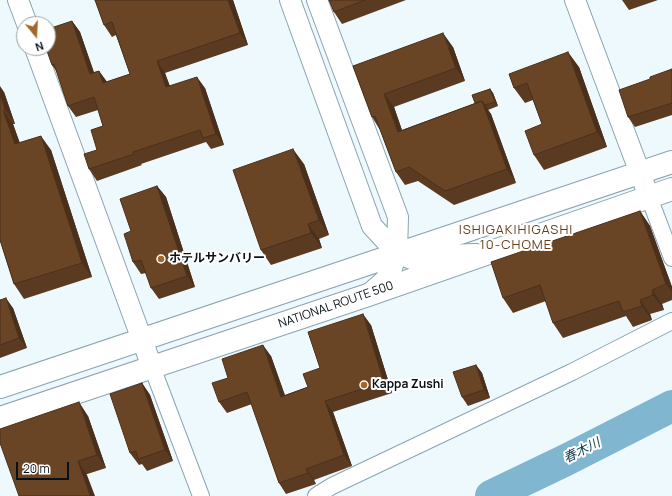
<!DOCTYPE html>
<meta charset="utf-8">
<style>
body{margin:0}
#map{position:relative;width:672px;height:496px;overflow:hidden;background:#eef9fe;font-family:Manrope,sans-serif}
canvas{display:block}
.north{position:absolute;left:16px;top:16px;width:40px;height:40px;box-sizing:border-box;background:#fff;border:1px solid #9ca0a2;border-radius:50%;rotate:162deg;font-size:11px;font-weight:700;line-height:16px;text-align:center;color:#081116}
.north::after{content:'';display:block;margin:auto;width:14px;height:18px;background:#a5662d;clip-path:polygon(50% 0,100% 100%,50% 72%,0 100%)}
.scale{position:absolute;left:16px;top:462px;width:53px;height:18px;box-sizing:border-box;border:2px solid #081116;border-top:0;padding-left:5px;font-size:12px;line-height:14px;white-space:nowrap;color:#081116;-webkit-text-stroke:3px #fff;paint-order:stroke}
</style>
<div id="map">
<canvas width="672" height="496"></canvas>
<div class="north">N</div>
<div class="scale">20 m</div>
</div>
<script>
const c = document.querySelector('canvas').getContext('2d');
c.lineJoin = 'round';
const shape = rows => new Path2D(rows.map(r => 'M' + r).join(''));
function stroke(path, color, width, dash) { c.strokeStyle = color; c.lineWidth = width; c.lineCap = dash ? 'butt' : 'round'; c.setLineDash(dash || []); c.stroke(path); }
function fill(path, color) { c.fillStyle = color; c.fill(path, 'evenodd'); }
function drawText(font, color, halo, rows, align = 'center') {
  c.font = font + ' Manrope,"Noto Sans JP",sans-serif'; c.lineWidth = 4; c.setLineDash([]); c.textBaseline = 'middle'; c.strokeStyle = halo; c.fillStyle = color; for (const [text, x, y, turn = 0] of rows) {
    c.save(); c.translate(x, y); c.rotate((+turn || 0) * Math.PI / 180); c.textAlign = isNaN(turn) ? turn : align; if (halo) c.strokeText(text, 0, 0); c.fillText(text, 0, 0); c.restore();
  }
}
const river = shape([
 [491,496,566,460,672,406]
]);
const minor = shape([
 [649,197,672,258],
 [152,367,201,496],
 [316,496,332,486,572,372,672,321]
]);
const tertiary = shape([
 [18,0,27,24],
 [290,0,372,226,397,253,414,260,440,255,477,254],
 [317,0,398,217,397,253,392,268,385,280,368,295],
 [575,0,649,197],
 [35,48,152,367]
]);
const trunk = shape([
 [0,387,672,162],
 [0,418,368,295,672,189]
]);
const wall = shape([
 [95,0,233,0,248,45,165,73,170,86,205,88,224,145,211,149,206,142,141,164,142,165,97,181,89,169,97,150,103,126,98,110,76,117,68,106,57,72,52,65,72,21,80,32,94,72,99,71,107,82,130,74,116,35,112,37,104,25],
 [329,0,406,0,342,24,334,12],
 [622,0,658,0,629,10],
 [453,47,465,81,394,107,402,130,475,103,490,89,493,93,498,106,488,110,491,114,516,183,454,205,418,181,405,185,396,172,380,130,372,117,353,66],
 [579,67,607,147,544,170,534,155,542,124,533,100,525,103,514,88,509,74],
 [672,69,672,115,635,127,628,117,650,79],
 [4,92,15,124,13,124,20,143,51,150,92,277,24,299,14,284,0,240],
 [304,164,329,235,319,239,322,248,271,265,261,250],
 [157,186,166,197,195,287,159,299,151,288,146,273,141,274,133,262,131,231],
 [640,211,650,226,672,287,672,300,662,304,664,310,650,314,652,320,633,327,626,316,563,338,553,323,546,301,513,313,503,298],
 [0,300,13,308,27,348,0,358],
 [371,325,392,393,333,412,352,466,314,480,316,484,286,494,279,483,252,404,227,413,219,402,228,378,271,356,285,395,308,387,320,368],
 [476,365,482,373,490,398,468,406,462,397],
 [142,383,150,395,173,461,147,471,142,464,139,465,130,453],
 [88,416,106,468,19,496]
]);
const shadedWall = shape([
 [228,0,233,0,248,45,240,33],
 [72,21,80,32,98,85,90,74],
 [443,33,453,47,465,81,456,68],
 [568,52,579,67,607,147,597,132],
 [157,61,165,73,174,99,166,87],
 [99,71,107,82,103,83],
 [197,77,205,88,224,145,216,134],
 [0,86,4,92,15,124,5,109,0,95],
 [490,89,493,93,498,106,495,102],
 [384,94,394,107,407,145,398,132],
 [482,101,491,114,516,183,507,169],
 [3,110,13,124,25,159,15,144],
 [41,136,51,150,92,277,82,263],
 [293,149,304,164,329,235,319,220],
 [157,186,166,197,195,287,187,276],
 [640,211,650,226,672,287,672,292,666,284],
 [308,224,319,239,322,248,311,233],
 [652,290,662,304,664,310,653,295],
 [6,298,13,308,27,348,19,338],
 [640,300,650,314,652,320,642,306],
 [363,314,371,325,392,393,384,382],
 [263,345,271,356,289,408,281,397],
 [476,365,482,373,490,398,484,390],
 [142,383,150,395,173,461,165,450],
 [325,401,333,412,352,466,344,455],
 [79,402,88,416,106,468,97,455],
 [78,461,87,475,95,496,90,496],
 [306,469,314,480,316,484,308,473]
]);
const building = shape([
 [95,0,228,0,240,33,157,61,166,87,197,77,216,134,203,138,200,130,133,152,134,154,89,169,84,154,97,150,91,130,103,126,94,97,68,106,54,64,52,65,46,48,48,48,48,29,72,21,90,74,99,71,103,83,130,74,112,22,104,25,95,0],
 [329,0,365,0,334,12,329,0],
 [443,33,456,68,384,94,398,132,482,101,507,169,445,191,409,167,396,172,375,116,372,117,353,66,443,33],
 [568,52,597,132,534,155,525,131,542,124,527,83,514,88,509,74,568,52],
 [672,69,672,103,628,117,619,90,650,79,650,77,672,69],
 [490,89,495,102,485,105,482,101,475,103,472,95,490,89],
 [0,95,5,109,3,110,15,144,41,136,82,263,14,284,0,240,0,95],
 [293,149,319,220,308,224,311,233,261,250,233,170,293,149],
 [157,186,187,276,151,288,141,260,133,262,124,234,131,231,120,199,157,186],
 [640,211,666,284,652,290,653,295,640,300,642,306,623,312,619,301,553,323,540,285,503,298,491,262,640,211],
 [6,298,19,338,0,345,0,300,6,298],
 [363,314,384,382,325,401,344,455,306,469,308,473,279,483,247,392,219,402,212,383,228,378,222,359,263,345,281,397,308,387,303,374,320,368,308,332,363,314],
 [476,365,484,390,462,397,453,372,476,365],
 [142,383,165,450,138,459,136,451,130,453,110,394,142,383],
 [79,402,97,455,78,461,90,496,19,496,0,443,0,429,79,402]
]);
const markers = [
 [161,259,4,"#a5662d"],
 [364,385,4,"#a5662d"]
];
const poiNames = [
 ["ホテルサンバリー",169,259],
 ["Kappa Zushi",372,385]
];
const streetNames = [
 ["NATIONAL ROUTE 500",336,305,-19]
];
const neighbourhoodNames = [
 ["ISHIGAKIHIGASHI",516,230],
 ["10-CHOME",516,245]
];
const waterNames = [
 ["春木川",582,451,-27]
];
stroke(river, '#80b6d0', 32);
stroke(minor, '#8ba4b0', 18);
stroke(tertiary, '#8ba4b0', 22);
stroke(trunk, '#8ba4b0', 24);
stroke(minor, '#fff', 16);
stroke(tertiary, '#fff', 20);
stroke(trunk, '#fff', 22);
fill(wall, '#5a3b21');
fill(shadedWall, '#4a301b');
fill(building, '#694526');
stroke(building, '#4a301b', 1);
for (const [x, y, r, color] of markers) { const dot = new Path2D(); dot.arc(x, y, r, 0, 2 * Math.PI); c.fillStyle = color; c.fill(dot); stroke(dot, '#fff', 1.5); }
drawText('bold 12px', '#081116', '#fff', poiNames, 'left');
drawText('12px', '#081116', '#fff', streetNames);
c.letterSpacing = '1px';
drawText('13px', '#683d16', '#fff', neighbourhoodNames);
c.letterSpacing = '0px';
drawText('italic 13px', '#154255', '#fff', waterNames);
</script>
